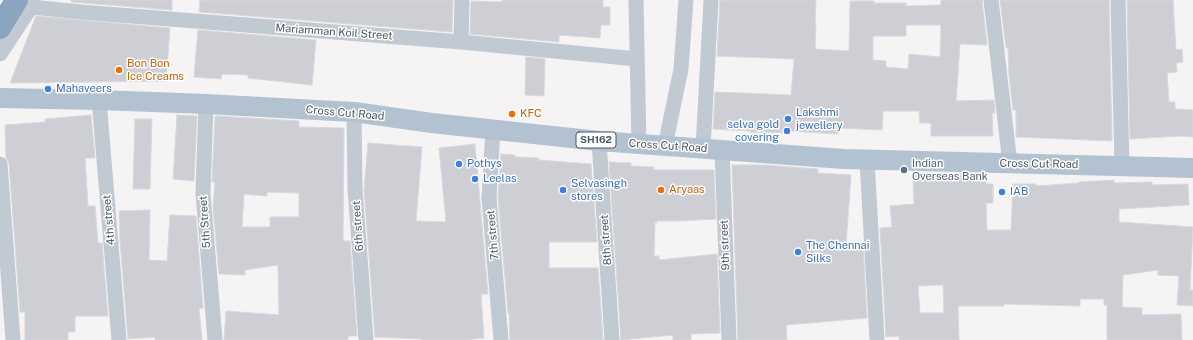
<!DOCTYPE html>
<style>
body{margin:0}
canvas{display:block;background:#f5f3f3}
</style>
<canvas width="1193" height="340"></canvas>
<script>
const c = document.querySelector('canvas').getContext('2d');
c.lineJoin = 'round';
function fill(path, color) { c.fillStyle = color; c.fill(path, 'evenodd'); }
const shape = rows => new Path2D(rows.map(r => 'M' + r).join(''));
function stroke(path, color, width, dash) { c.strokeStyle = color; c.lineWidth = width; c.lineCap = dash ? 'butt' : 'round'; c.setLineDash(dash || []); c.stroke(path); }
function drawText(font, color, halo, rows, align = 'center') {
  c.font = font + ' "Public Sans",sans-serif'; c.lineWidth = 3; c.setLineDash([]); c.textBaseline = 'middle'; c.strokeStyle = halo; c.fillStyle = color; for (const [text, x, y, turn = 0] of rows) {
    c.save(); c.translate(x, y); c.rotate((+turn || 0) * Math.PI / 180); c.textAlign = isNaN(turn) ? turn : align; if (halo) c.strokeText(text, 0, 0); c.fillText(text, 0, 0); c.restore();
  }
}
const building = shape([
 [71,0,172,0,172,10,71,2,71,0],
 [200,0,453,0,452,32,199,12,200,0],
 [502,0,603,0,603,7,610,7,610,25,601,25,600,38,559,35,559,42,470,34,471,1,502,2,502,0],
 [720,0,816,0,815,23,816,24,815,49,849,51,850,1,874,1,874,3,906,3,906,6,941,5,941,0,982,0,987,45,960,44,956,101,994,100,995,113,992,113,993,136,931,136,931,123,920,123,919,111,883,111,882,130,839,128,838,134,788,131,788,133,750,132,750,131,713,129,715,92,791,95,794,59,717,56,720,0],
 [906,25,941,25,940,57,909,54,908,69,886,67,886,61,873,60,873,36,906,36,906,25],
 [1000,0,1109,0,1112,141,1016,137,1016,110,1013,110,1009,75,1008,48,1006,48,1000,0],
 [1127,0,1173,0,1176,50,1182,49,1183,62,1176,63,1177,72,1167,73,1169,102,1175,102,1175,109,1193,110,1193,137,1181,136,1130,139,1127,0],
 [36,16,170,28,166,81,10,83,36,16],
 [198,30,316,40,312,85,248,78,248,75,222,74,221,79,194,77,198,30],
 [526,57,545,59,544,96,525,95,526,57],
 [91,115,95,158,85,158,88,206,95,206,98,243,102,243,108,316,75,316,75,332,68,332,68,340,25,340,25,312,20,312,9,163,6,158,5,125,45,122,45,119,91,115],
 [177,115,197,116,194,181,173,179,177,115],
 [216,116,299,121,299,127,344,128,343,241,350,241,357,336,348,336,348,340,224,340,226,311,279,315,278,265,245,270,245,275,219,274,213,207,215,182,212,182,215,117,216,116],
 [267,192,299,193,299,217,270,217,270,227,242,227,244,194,267,196,267,192],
 [135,119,152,119,150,189,133,189,135,119],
 [368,143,422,147,416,221,446,222,439,148,475,144,488,294,481,294,484,338,464,340,422,340,422,339,375,337,364,189,368,143],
 [501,154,515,155,515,157,539,158,539,160,591,164,597,242,549,242,549,268,598,268,603,340,510,340,509,313,508,313,498,198,501,154],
 [609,162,631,163,631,166,654,167,654,170,714,170,716,219,678,221,657,221,657,223,655,222,654,256,659,256,659,260,717,254,720,333,691,334,691,340,673,340,673,335,621,340,609,162],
 [732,165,765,165,818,169,818,173,851,175,846,245,863,243,867,318,786,325,787,340,738,340,732,165],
 [961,174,986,174,986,184,993,184,993,203,986,203,987,230,1011,230,1013,184,1036,184,1036,186,1079,183,1079,182,1114,180,1114,183,1152,182,1152,185,1188,184,1189,205,1119,209,1119,222,1193,227,1190,290,1193,290,1193,306,1177,305,1179,276,1158,275,1158,270,1123,275,1122,307,1142,308,1142,315,1181,314,1182,340,1107,340,1107,305,1104,305,1104,299,1080,299,1080,306,1004,304,1004,306,958,306,959,340,899,340,899,336,886,337,880,228,892,227,890,206,914,204,913,175,961,174],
 [943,285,944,313,920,313,918,286,943,285],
 [150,210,149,260,167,261,170,215,196,216,203,308,199,309,202,340,155,340,155,337,128,339,120,241,119,211,150,210]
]);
const minor = shape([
 [636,0,639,144],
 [991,0,1010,164],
 [1118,0,1122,166],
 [31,7,81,12,461,42,637,59],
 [461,42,462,0],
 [0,54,31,7,34,0],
 [99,100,119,340],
 [206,104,203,193,215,340],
 [354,112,355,188,366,340],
 [493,129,489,198,501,340],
 [599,141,612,340],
 [665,146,681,69,686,0],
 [703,149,711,0],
 [722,150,729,340],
 [867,160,877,340],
 [0,164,13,340]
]);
const major = shape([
 [0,98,99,100,206,104,354,112,432,123,599,141,844,159,1193,168]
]);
const highway = shape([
 [0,28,17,0]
]);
const markers = [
 [119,70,4,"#e8710a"],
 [48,89,4,"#3f7fe0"],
 [512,114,4,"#e8710a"],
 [788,119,4,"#3f7fe0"],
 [787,131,4,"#3f7fe0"],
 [459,164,4,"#3f7fe0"],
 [904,170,4,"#5c6f8a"],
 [475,179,4,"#3f7fe0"],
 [563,190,4,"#3f7fe0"],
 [661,190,4,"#e8710a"],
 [1002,192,4,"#3f7fe0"],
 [798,252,4,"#3f7fe0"]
];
const shields = [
 [596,140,40]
];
const shieldNames = [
 ["SH162",596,140]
];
const streetNames = [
 ["Mariamman Koil Street",334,32,4],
 ["Cross Cut Road",345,113,5],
 ["Cross Cut Road",668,146,4],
 ["Cross Cut Road",1039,164,1],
 ["4th street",109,220,-95],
 ["5th Street",205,222,-94],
 ["6th street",358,226,-94],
 ["7th street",493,235,-95],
 ["8th street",606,240,-94],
 ["9th street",725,245,-92]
];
const foodNames = [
 ["Bon Bon",127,64],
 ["Ice Creams",127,77],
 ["KFC",520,114],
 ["Aryaas",669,190]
];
const shopNames = [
 ["Mahaveers",56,89],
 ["Lakshmi",796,113],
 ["jewellery",796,126],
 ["selva gold",779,125,"right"],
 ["covering",779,138,"right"],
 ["Pothys",467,164],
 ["Leelas",483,179],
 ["Selvasingh",571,184],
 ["stores",571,197],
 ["IAB",1010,192],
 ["The Chennai",806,246],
 ["Silks",806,259]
];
const serviceNames = [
 ["Indian",912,164],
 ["Overseas Bank",912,177]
];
fill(building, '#cdcfd5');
stroke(building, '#d7d9de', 1);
stroke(highway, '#7690ad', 23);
stroke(minor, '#c1cad2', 15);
stroke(major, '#b3c2d1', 20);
stroke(highway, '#8ba5c1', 22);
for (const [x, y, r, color] of markers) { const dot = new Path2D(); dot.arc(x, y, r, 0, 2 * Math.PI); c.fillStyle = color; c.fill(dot); stroke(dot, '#fff', 1.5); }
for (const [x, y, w] of shields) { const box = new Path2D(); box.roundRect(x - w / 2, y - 8, w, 16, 3); c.fillStyle = '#fff'; c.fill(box); stroke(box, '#4a5661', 1); }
drawText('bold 10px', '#4a5661', null, shieldNames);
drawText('11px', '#4a5661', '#fff', streetNames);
drawText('11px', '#c56008', '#fff', foodNames, 'left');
drawText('11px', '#366cbe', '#fff', shopNames, 'left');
drawText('11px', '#4e5e75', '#fff', serviceNames, 'left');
</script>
